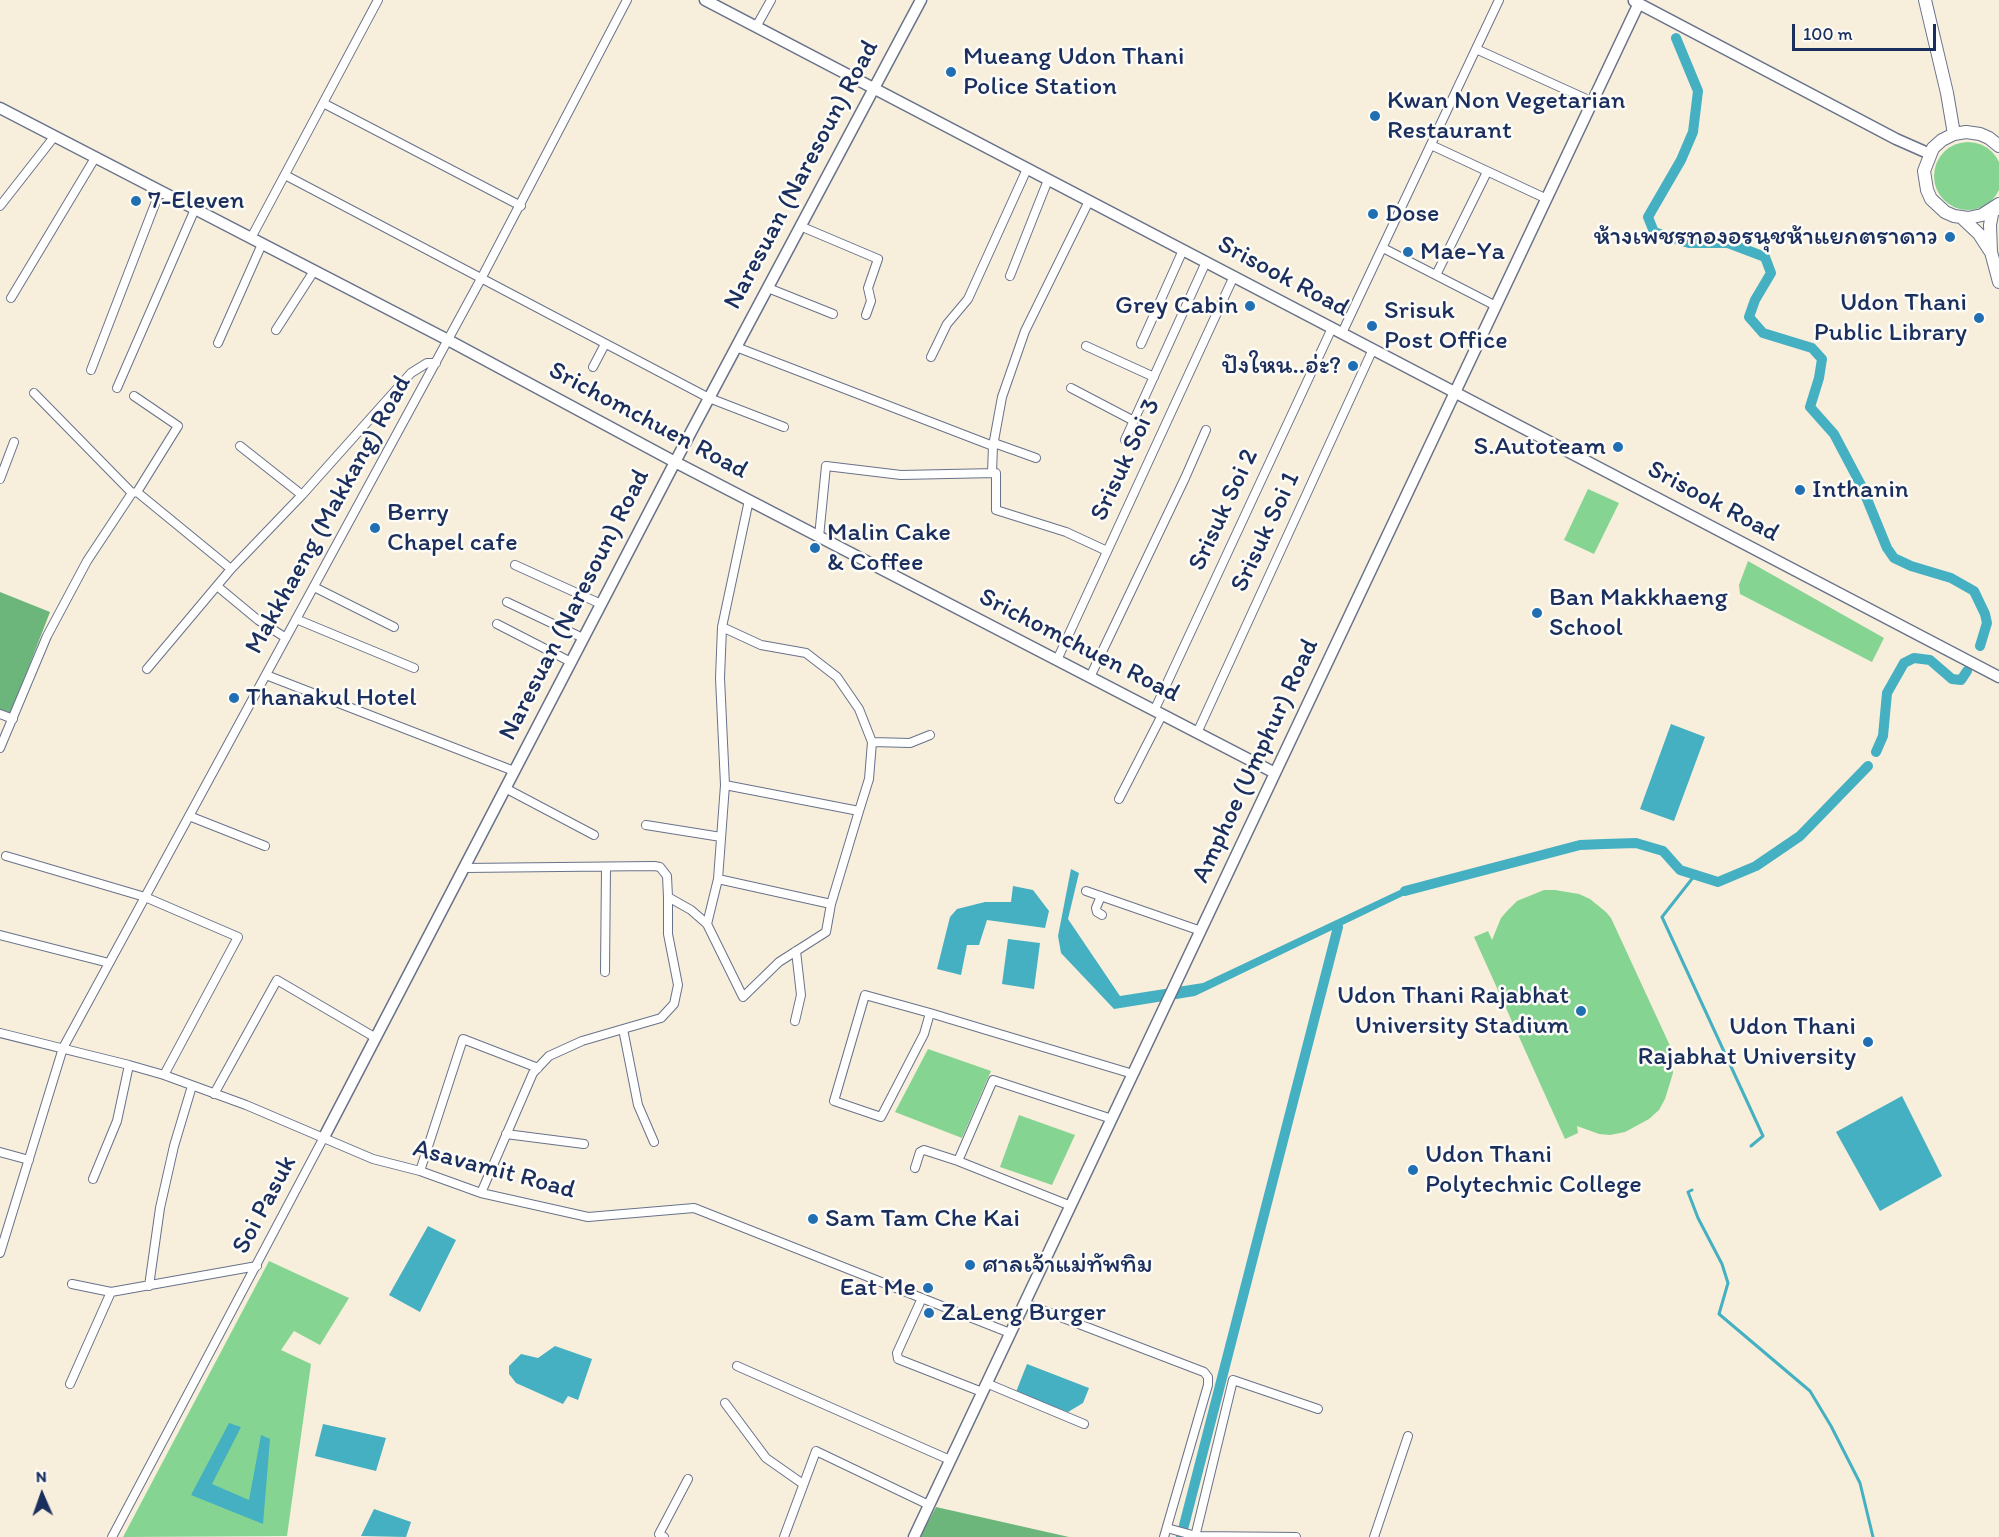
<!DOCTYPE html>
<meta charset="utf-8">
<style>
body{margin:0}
#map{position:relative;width:1999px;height:1537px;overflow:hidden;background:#f7eedc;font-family:Itim,sans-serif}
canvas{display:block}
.north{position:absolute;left:12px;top:1465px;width:60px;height:60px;-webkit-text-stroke:4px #fdfcf7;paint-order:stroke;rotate:358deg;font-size:16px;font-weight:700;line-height:24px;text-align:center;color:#1b2f5e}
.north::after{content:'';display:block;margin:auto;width:21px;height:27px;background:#1b2f5e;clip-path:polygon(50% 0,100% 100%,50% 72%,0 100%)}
.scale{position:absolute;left:1792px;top:24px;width:144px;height:27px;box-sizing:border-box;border:3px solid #1b2f5e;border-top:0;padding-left:8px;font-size:18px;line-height:21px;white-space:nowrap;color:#1b2f5e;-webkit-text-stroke:4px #fdfcf7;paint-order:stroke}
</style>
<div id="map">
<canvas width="1999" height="1537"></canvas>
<div class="north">N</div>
<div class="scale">100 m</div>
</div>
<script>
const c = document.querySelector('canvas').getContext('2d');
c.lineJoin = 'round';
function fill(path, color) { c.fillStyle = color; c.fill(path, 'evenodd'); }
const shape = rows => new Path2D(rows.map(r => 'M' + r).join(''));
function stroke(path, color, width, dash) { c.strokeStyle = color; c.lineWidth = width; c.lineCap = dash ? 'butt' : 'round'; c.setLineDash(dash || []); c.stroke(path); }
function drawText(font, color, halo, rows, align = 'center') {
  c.font = font + ' Itim,"Playpen Sans Thai",sans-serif'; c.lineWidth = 5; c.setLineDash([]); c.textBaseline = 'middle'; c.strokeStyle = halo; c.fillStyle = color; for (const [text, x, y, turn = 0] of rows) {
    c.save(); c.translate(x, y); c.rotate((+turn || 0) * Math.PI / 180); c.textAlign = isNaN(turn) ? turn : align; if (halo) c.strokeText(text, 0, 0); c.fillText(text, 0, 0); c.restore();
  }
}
const green = shape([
 '1934 176a34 34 0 1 1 68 0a34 34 0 1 1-68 0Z',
 [1588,489,1619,503,1594,554,1564,540],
 [1748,561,1884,638,1872,662,1740,594,1739,585],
 [1544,890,1555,890,1579,894,1590,899,1606,912,1611,918,1671,1048,1673,1073,1665,1099,1659,1110,1649,1119,1625,1132,1610,1135,1599,1134,1577,1126,1578,1133,1565,1139,1474,937,1488,931,1492,940,1501,918,1508,910,1517,901],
 [928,1049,991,1071,962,1138,895,1112],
 [1019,1115,1075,1135,1052,1185,1000,1167],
 [269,1261,349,1298,320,1345,294,1331,281,1350,311,1364,287,1536,123,1537]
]);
const forest = shape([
 [0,592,50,612,11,713,0,709],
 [936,1507,1069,1537,920,1537]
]);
const water = shape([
 [1671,724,1705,737,1674,821,1640,809],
 [1071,869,1079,873,1068,919,1120,996,1203,983,1404,888,1407,894,1195,996,1114,1009,1061,953,1058,936],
 [1013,886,1033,890,1049,911,1045,928,987,920,979,945,967,945,961,975,937,969,950,917,957,909,985,902,1011,902],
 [1008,939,1040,943,1034,989,1002,984],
 [1902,1096,1942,1176,1880,1211,1836,1132],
 [428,1226,456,1240,420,1312,389,1295],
 [555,1346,592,1359,578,1400,568,1396,563,1404,516,1383,509,1374,509,1366,521,1354,538,1358],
 [1027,1364,1089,1388,1083,1403,1068,1412,1016,1392],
 [229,1423,241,1427,212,1484,249,1500,261,1435,270,1439,263,1524,191,1495],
 [323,1424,386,1438,376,1471,315,1456],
 [374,1509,411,1522,406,1537,361,1536]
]);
const stream = shape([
 [1695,875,1662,917,1763,1136,1751,1146],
 [1692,1190,1688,1192,1698,1218,1722,1264,1728,1283,1719,1314,1810,1391,1831,1426,1860,1483,1873,1537]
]);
const canal = shape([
 [1676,38,1698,91,1693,132,1681,160,1648,217,1654,232,1689,243,1728,243,1765,257,1771,273,1755,300,1749,317,1763,333,1812,348,1822,359,1819,378,1810,407,1834,434,1862,487,1887,548,1894,558,1911,566,1951,578,1974,591,1985,614,1987,623,1980,646],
 [1876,752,1883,736,1887,693,1904,663,1914,658,1930,660,1952,679,1961,680,1967,671],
 [1405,891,1580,845,1604,844,1636,843,1663,851,1680,870,1718,882,1756,866,1800,836,1868,766],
 [1181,1537,1338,927]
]);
const street = shape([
 [756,27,771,0],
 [1476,49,1593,102],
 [323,103,521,206],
 [1431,145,1547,199],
 [285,175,709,398,784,427],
 [0,206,54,137],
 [800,226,878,259,868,288,871,301,866,315],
 [251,238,378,0],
 [1383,248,1496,306],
 [1436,275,1487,172],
 [1010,276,1048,180],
 [768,288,833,314],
 [11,298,95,158],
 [276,330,314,271],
 [1342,333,1499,0],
 [218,343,262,244],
 [1141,344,1183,250],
 [1086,346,1154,377],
 [736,347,993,446],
 [931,357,947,324,968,299,1027,169],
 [593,367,605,344],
 [91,370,160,191],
 [117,388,195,209],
 [1071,388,1134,421],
 [34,393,132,493],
 [134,396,178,426,137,492],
 [1125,440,1206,262],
 [994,443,1036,458],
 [240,446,302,495],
 [992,473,993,446,1002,397,1025,331,1089,201],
 [0,479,14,442],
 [819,537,826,466,901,475,996,473,996,510,1066,532,1107,551],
 [515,565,601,604],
 [217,586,258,620,286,638],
 [314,587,394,627],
 [507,602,583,638],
 [296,619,414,668],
 [497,624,571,662],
 [722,627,761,645,806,653,837,677,859,709,872,742,869,779,859,811,725,785,720,678,722,627,749,500],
 [1057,660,1234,276],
 [147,669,231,569,302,495,411,373,427,363,436,363],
 [266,675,514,771],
 [1090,677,1185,478,1206,430],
 [1154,711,1332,328],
 [0,714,13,719],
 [1197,733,1373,349],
 [872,742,910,743,930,735],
 [0,748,47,636,87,561,132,493,137,492,231,569],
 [725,785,718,879,831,904],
 [505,788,594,835],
 [1119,799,1162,715],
 [189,816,265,846],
 [646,825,721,837],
 [6,856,145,897,238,937,164,1075],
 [464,868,654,866,660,867,667,876,668,897,691,910,707,924,743,997,779,962,826,932,831,904,859,811],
 [1086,891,1201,931],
 [1101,896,1096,908,1097,912,1102,915],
 [707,924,718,879],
 [0,935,109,963],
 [605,972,606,868],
 [930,1013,924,1034,881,1117,834,1101,865,995,930,1013,983,1029,1133,1074],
 [795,1021,801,995,796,951],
 [0,1033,129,1065,164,1075,246,1105,373,1159,420,1171,481,1193,588,1217,694,1208,1010,1333],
 [214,1094,277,980,376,1038],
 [506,1134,584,1144],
 [654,1142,638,1105,623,1029,661,1018,674,1004,678,985,668,934,668,897],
 [0,1152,29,1160],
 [915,1168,920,1152,924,1150,958,1161],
 [420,1171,463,1039,538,1068],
 [93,1179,117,1121,129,1065],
 [481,1193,533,1073,549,1056,582,1041,623,1029],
 [1071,1206,958,1161,993,1080,1112,1119],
 [0,1253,63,1048,482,277,627,0],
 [72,1284,111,1292,257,1266],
 [149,1286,160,1208,174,1146,192,1086],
 [922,1298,897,1353,898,1359,982,1392],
 [1024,1303,1204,1372,1208,1377,1208,1385,1164,1537],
 [737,1366,950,1460],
 [986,1383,1084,1424],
 [70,1384,111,1292],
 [725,1403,766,1458,803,1484],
 [1167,1528,1196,1536,1296,1537],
 [112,1537,324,1137],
 [664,1537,659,1534,688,1479],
 [784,1537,816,1451,929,1505],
 [1195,1537,1233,1380,1318,1409],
 [1374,1537,1408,1436]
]);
const secondary = shape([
 [705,0,1999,677],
 [1634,1,1896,139,1930,154],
 [0,108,448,340,675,462,1275,773],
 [324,1137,675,462,921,0],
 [914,1537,1639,3]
]);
const primary = shape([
 [1925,0,1947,93,1954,134],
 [1999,146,1989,138,1980,134,1966,132,1954,134,1942,140,1933,148,1924,171,1927,190,1931,199,1945,212,1954,216,1968,218,1982,215,1999,204],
 [1998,209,1993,209,1990,225,1991,252,1999,282],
 [1961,217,1979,234,1990,251]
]);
const markers = [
 [951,72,6,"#1f6fb2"],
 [1375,116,6,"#1f6fb2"],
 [136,201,6,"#1f6fb2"],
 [1373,214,6,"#1f6fb2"],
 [1950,237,6,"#1f6fb2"],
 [1408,252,6,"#1f6fb2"],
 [1250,306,6,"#1f6fb2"],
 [1979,318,6,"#1f6fb2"],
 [1372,326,6,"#1f6fb2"],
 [1353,366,6,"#1f6fb2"],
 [1618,447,6,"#1f6fb2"],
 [1800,490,6,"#1f6fb2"],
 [375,528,6,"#1f6fb2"],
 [815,548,6,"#1f6fb2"],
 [1537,613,6,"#1f6fb2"],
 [234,698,6,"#1f6fb2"],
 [1581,1011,6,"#1f6fb2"],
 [1868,1042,6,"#1f6fb2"],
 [1413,1170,6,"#1f6fb2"],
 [813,1219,6,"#1f6fb2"],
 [970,1265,6,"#1f6fb2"],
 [928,1288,6,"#1f6fb2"],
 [929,1313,6,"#1f6fb2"]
];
const poiNames = [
 ["Mueang Udon Thani",963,57],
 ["Police Station",963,87],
 ["Kwan Non Vegetarian",1387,101],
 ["Restaurant",1387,131],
 ["7-Eleven",148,201],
 ["Dose",1385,214],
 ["ห้างเพชรทองอรนุชห้าแยกตราดาว",1938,237,"right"],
 ["Mae-Ya",1420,252],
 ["Udon Thani",1967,303,"right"],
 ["Public Library",1967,333,"right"],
 ["Grey Cabin",1238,306,"right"],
 ["Srisuk",1384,311],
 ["Post Office",1384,341],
 ["ปังใหน..อ่ะ?",1341,366,"right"],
 ["S.Autoteam",1606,447,"right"],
 ["Inthanin",1812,490],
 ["Berry",387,513],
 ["Chapel cafe",387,543],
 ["Malin Cake",827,533],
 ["& Coffee",827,563],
 ["Ban Makkhaeng",1549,598],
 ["School",1549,628],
 ["Thanakul Hotel",246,698],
 ["Udon Thani Rajabhat",1569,996,"right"],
 ["University Stadium",1569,1026,"right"],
 ["Udon Thani",1856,1027,"right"],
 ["Rajabhat University",1856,1057,"right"],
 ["Udon Thani",1425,1155],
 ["Polytechnic College",1425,1185],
 ["Sam Tam Che Kai",825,1219],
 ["ศาลเจ้าแม่ทัพทิม",982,1265],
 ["Eat Me",916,1288,"right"],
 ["ZaLeng Burger",941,1313]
];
const streetNames = [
 ["Naresuan (Naresoun) Road",802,175,-62],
 ["Srisook Road",1283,277,28],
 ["Srichomchuen Road",648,421,28],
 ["Srisuk Soi 3",1126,460,-65],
 ["Srisook Road",1713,502,28],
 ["Srisuk Soi 2",1224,510,-65],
 ["Makkhaeng (Makkang) Road",329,515,-61],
 ["Srisuk Soi 1",1266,532,-65],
 ["Naresuan (Naresoun) Road",575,605,-63],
 ["Srichomchuen Road",1079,646,27],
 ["Amphoe (Umphur) Road",1256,761,-65],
 ["Asavamit Road",494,1170,15],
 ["Soi Pasuk",265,1205,-62]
];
fill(green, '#86d492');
fill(forest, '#6cb67c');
fill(water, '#44b0c2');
stroke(stream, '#44b0c2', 3);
stroke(canal, '#44b0c2', 10);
stroke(street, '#68728a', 10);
stroke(secondary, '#68728a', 13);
stroke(primary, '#68728a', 14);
stroke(street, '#fff', 8);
stroke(secondary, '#fff', 10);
stroke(primary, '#fff', 12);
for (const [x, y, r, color] of markers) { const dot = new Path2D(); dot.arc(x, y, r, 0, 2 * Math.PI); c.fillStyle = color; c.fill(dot); stroke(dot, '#fdfcf7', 2); }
drawText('26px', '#1b2f5e', '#fdfcf7', poiNames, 'left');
drawText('26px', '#1b2f5e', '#fdfcf7', streetNames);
</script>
